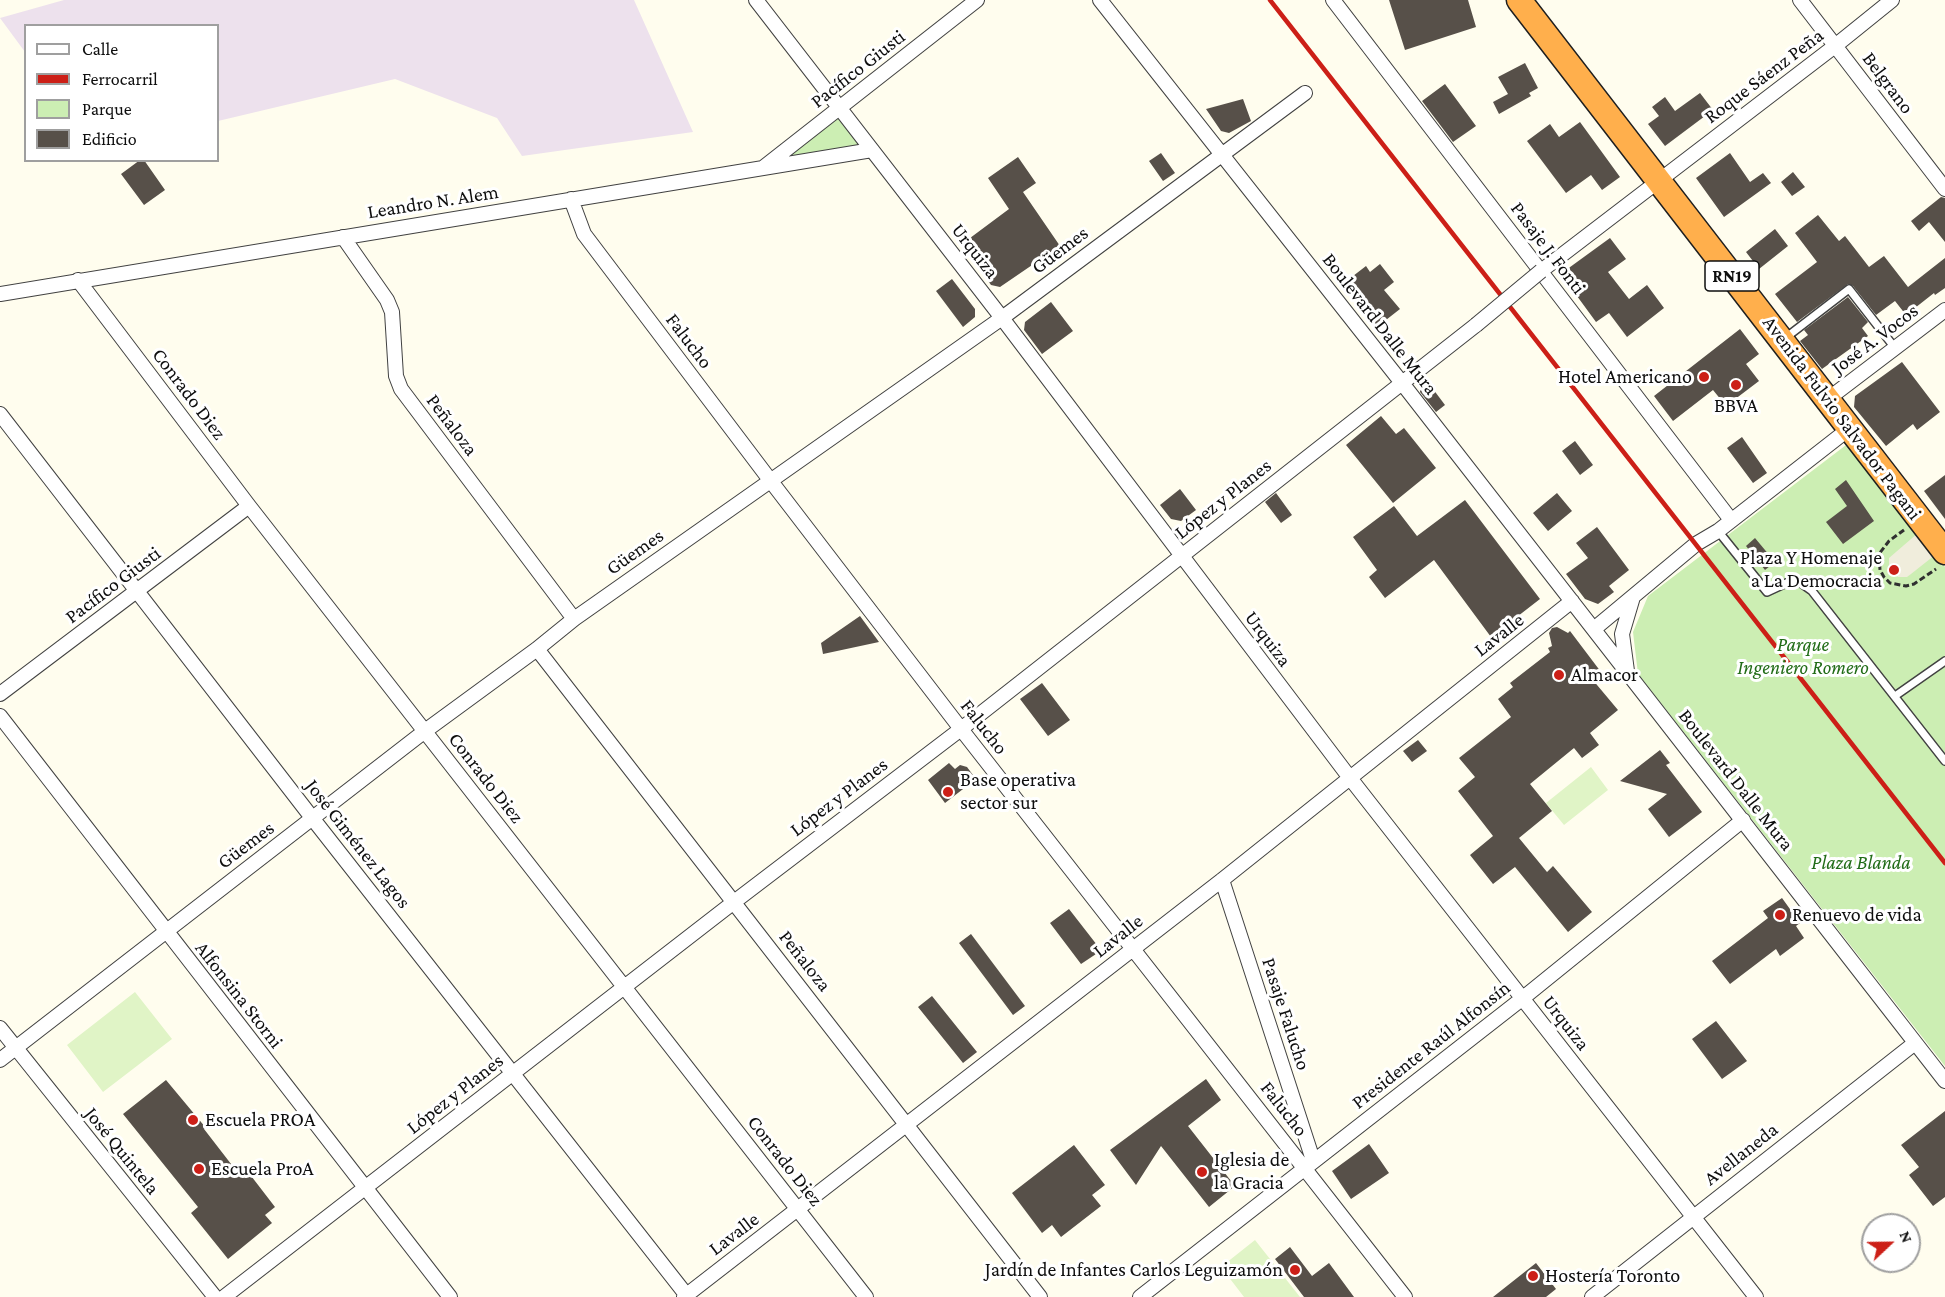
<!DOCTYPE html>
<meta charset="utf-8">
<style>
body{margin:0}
#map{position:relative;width:1945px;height:1297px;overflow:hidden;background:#fffdee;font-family:"Crimson Pro",serif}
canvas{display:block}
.legend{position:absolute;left:24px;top:24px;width:195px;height:138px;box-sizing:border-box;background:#fff;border:2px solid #9f9f9f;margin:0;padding:8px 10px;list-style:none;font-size:18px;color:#0e0e0e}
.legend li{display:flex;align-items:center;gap:12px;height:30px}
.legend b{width:30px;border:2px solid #9f9f9f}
.north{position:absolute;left:1861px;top:1213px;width:60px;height:60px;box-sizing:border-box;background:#fff;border:2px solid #9f9f9f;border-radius:50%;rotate:68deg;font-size:16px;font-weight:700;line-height:24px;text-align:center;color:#0e0e0e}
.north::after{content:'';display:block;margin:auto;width:21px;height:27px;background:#cc1f17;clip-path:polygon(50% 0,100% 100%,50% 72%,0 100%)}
</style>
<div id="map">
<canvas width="1945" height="1297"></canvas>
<ul class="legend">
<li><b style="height:8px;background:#fff"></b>Calle</li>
<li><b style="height:8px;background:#cc1f17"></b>Ferrocarril</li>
<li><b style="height:16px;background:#cceeb3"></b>Parque</li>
<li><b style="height:16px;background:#575049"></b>Edificio</li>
</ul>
<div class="north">N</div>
</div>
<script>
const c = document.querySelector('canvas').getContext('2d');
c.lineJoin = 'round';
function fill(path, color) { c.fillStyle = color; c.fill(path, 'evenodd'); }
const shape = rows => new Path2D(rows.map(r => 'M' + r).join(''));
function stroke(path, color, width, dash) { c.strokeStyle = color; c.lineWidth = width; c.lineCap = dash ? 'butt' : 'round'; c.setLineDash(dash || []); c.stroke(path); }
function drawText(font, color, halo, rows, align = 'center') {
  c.font = font + ' "Crimson Pro",serif'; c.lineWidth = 6; c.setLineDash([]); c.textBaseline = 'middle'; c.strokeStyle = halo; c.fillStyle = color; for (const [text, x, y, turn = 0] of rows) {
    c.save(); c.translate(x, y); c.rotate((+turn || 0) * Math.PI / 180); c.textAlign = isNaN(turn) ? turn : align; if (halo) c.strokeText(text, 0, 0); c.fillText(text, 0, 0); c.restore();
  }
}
const industrial = shape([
 [64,0,634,0,693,132,522,156,497,118,395,79,218,121,218,26,26,26,25,52,0,18]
]);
const green = shape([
 [840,108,872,150,763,168],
 [1850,442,1945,567,1945,1066,1638,674,1633,632,1648,596]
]);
const pitch = shape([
 [1591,767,1608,790,1564,825,1546,803],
 [135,992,172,1039,103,1092,67,1045],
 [1255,1240,1300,1297,1244,1297,1221,1267]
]);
const plaza = shape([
 [1918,533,1935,555,1911,574,1907,577,1898,577,1889,567,1889,558]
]);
const building = shape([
 [1389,0,1468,0,1476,27,1405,50],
 [1525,63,1538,88,1529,93,1531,96,1499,114,1493,102,1508,94,1498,77],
 [1445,84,1476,126,1453,142,1422,101],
 [1700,93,1713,110,1665,146,1648,124,1659,116,1652,107,1665,97,1675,111],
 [1243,99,1251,121,1229,133,1221,131,1206,109],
 [1580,122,1620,177,1602,190,1591,175,1566,193,1527,141,1550,124,1559,137],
 [1161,153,1175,173,1163,181,1149,161],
 [1730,153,1750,182,1763,173,1771,183,1724,217,1696,178],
 [1018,157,1036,183,1023,192,1060,246,1000,287,991,285,962,244,1009,209,988,178],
 [140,160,144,160,165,190,144,205,121,174],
 [1793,172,1805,187,1792,196,1781,182],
 [1941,197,1945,198,1945,242,1929,222,1919,231,1911,221],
 [1818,215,1839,241,1845,236,1869,267,1884,256,1908,287,1945,258,1945,288,1935,295,1934,293,1906,315,1895,301,1876,315,1853,286,1848,284,1797,322,1775,294,1817,262,1795,233],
 [1775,229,1788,246,1759,269,1746,252],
 [1610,238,1626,259,1608,272,1629,299,1647,285,1664,308,1627,337,1609,313,1596,322,1566,281,1566,270],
 [1380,264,1394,282,1384,290,1400,309,1377,327,1344,283,1366,266,1370,272],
 [952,279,975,309,975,317,963,327,936,291],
 [1848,297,1868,322,1862,328,1868,336,1822,369,1800,341,1808,335,1804,330],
 [1051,302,1073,331,1042,354,1024,330,1025,322],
 [1740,329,1759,354,1746,364,1759,381,1726,406,1713,390,1673,421,1654,396],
 [1902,362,1940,412,1917,430,1913,424,1886,446,1854,407,1855,396],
 [1424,377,1445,405,1436,412,1420,392,1421,380],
 [1381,416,1396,434,1404,428,1436,468,1393,503,1346,445],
 [1742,437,1767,473,1753,483,1727,448],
 [1575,441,1593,465,1580,475,1562,451],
 [1945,475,1945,519,1924,491],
 [1846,480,1874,521,1843,544,1826,522,1847,506,1835,489],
 [1180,489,1196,510,1181,521,1171,519,1160,505],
 [1276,493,1292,515,1281,523,1265,502],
 [1557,493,1572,511,1548,531,1533,513],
 [1465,500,1540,599,1491,637,1434,560,1385,598,1369,577,1377,570,1353,537,1394,506,1417,536],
 [1597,527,1629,570,1609,586,1614,592,1598,604,1585,599,1566,574,1588,558,1576,543],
 [1755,538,1775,562,1765,570,1746,546],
 [860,616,879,642,823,654,821,643],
 [1557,627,1568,633,1570,631,1601,672,1592,679,1618,710,1590,733,1599,745,1582,758,1574,748,1530,784,1552,811,1519,838,1547,872,1553,866,1592,912,1568,932,1515,867,1493,884,1470,855,1493,836,1458,791,1475,777,1459,758,1511,717,1498,699,1513,687,1510,683,1550,652,1548,648,1552,646,1549,633,1552,628],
 [1042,683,1070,720,1048,736,1020,699],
 [1418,740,1427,751,1412,762,1403,751],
 [1660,750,1670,763,1666,765,1702,812,1669,837,1648,809,1667,794,1620,781],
 [949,763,955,769,960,765,967,767,976,779,945,803,928,780],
 [1782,898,1800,923,1796,926,1804,938,1780,956,1776,949,1730,984,1712,961,1768,918,1763,911],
 [1069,909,1097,945,1096,954,1081,964,1050,923],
 [971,934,1025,1006,1013,1015,959,943],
 [932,996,977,1052,963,1063,918,1007],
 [1716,1021,1747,1061,1722,1079,1692,1039],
 [1206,1079,1221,1100,1188,1126,1235,1186,1209,1207,1161,1146,1136,1185,1110,1150],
 [166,1080,206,1128,204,1129,238,1173,245,1168,275,1207,265,1215,272,1223,228,1259,191,1213,198,1207,123,1114],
 [1945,1111,1945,1197,1933,1206,1909,1175,1919,1167,1901,1145],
 [1369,1144,1389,1173,1351,1199,1332,1171],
 [1074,1145,1105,1185,1092,1195,1101,1206,1061,1237,1052,1225,1042,1233,1012,1193],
 [1290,1247,1312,1276,1329,1263,1354,1297,1304,1297,1275,1259],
 [1536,1263,1556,1289,1546,1297,1493,1297]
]);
const path = shape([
 [1904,530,1889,541,1879,554,1880,570,1884,577,1890,583,1906,586,1914,584,1936,569]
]);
const lane = shape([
 [1784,339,1849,289,1895,348],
 [1718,531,1767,592,1795,579,1812,591,1945,761],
 [1895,696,1945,661]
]);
const street = shape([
 [756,0,1002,318,1350,778,1756,1297],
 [1100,0,1402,383,1945,1081],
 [1333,0,1731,520],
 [1800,0,1945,189],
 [764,167,977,0],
 [571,199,584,234,770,480,961,729,1405,1297],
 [343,237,387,300,392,312,396,376,401,389,574,619],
 [1541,271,1835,46,1892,0],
 [78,280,249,506,866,1297],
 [0,294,872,150],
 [1828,399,1945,310],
 [0,414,313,819,688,1297],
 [1594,629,1696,544,1718,531,1850,428],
 [537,649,1040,1297],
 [1627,671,1622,634,1633,597],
 [0,694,249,506],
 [0,716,450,1297],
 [1222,880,1313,1160],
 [0,1028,215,1297],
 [0,1060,425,731,537,649,574,619,1002,318,1305,93],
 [224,1297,734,902,961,729,1476,325],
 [684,1297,1222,880,1572,601],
 [1140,1297,1523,998,1743,820],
 [1592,1297,1915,1043]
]);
const highway = shape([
 [1519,0,1945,552]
]);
const rail = shape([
 [1270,0,1945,863]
]);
const streetBridge = shape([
 [1476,325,1541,271]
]);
const markers = [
 [1704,377,6,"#cc1f17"],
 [1736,385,6,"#cc1f17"],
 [1894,570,6,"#cc1f17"],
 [1559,675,6,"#cc1f17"],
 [948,792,6,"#cc1f17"],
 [1780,915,6,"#cc1f17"],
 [193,1120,6,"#cc1f17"],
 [199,1169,6,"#cc1f17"],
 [1202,1172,6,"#cc1f17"],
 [1295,1270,6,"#cc1f17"],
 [1533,1276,6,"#cc1f17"]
];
const shields = [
 [1732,276,54]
];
const shieldNames = [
 ["RN19",1732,276]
];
const streetNames = [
 ["Pacífico Giusti",858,69,-38],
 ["Roque Sáenz Peña",1764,76,-37],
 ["Belgrano",1888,83,53],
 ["Leandro N. Alem",433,202,-9],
 ["Pasaje J. Fonti",1548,248,53],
 ["Güemes",1060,250,-37],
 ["Urquiza",975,251,52],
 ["Boulevard Dalle Mura",1380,324,52],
 ["José A. Vocos",1875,339,-37],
 ["Falucho",689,341,53],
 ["Conrado Diez",189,394,53],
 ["Avenida Fulvio Salvador Pagani",1842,418,53],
 ["Peñaloza",452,425,53],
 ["López y Planes",1223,499,-38],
 ["Güemes",635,552,-35],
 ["Pacífico Giusti",113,585,-37],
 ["Lavalle",1499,635,-38],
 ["Urquiza",1268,639,53],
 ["Falucho",984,727,52],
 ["Conrado Diez",486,778,52],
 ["Boulevard Dalle Mura",1736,780,52],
 ["López y Planes",839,797,-37],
 ["José Giménez Lagos",358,844,52],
 ["Güemes",246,845,-37],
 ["Lavalle",1118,936,-38],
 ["Peñaloza",805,961,52],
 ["Alfonsina Storni",239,995,52],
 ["Pasaje Falucho",1286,1014,72],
 ["Urquiza",1566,1023,52],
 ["Presidente Raúl Alfonsín",1431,1045,-38],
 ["López y Planes",455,1094,-38],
 ["Falucho",1284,1109,52],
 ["José Quintela",122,1151,51],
 ["Avellaneda",1741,1154,-38],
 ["Conrado Diez",785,1161,52],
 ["Lavalle",734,1234,-37]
];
const poiNames = [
 ["Hotel Americano",1692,377,"right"],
 ["BBVA",1736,406,"center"],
 ["Plaza Y Homenaje",1882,558,"right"],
 ["a La Democracia",1882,581,"right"],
 ["Almacor",1571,675],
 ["Base operativa",960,780],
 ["sector sur",960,803],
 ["Renuevo de vida",1792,915],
 ["Escuela PROA",205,1120],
 ["Iglesia de",1214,1160],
 ["la Gracia",1214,1183],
 ["Escuela ProA",211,1169],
 ["Jardín de Infantes Carlos Leguizamón",1283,1270,"right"],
 ["Hostería Toronto",1545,1276]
];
const parkNames = [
 ["Parque",1803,645],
 ["Ingeniero Romero",1803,668],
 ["Plaza Blanda",1861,863]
];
fill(industrial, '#ede1ed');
fill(green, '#cceeb3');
fill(pitch, '#e0f4c6');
fill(plaza, '#f0eddc');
fill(building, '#575049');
stroke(lane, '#414141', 10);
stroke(street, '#414141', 16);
stroke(highway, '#1f1f1f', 27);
stroke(path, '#303030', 3, [6, 3]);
stroke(lane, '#fff', 7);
stroke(street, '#fff', 14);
stroke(highway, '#ffaf4c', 24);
stroke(rail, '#cc1f17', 4.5);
stroke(streetBridge, '#414141', 16, []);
stroke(streetBridge, '#fff', 14);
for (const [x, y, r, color] of markers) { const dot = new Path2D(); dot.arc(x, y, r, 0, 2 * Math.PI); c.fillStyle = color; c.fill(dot); stroke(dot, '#fff', 2); }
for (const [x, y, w] of shields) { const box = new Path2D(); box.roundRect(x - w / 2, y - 15, w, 30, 4.5); c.fillStyle = '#fff'; c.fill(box); stroke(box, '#0e0e0e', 1.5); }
drawText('bold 18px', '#0e0e0e', null, shieldNames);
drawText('20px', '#0e0e0e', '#fff', streetNames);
drawText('20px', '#0e0e0e', '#fff', poiNames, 'left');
drawText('italic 20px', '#216c17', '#fff', parkNames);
</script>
